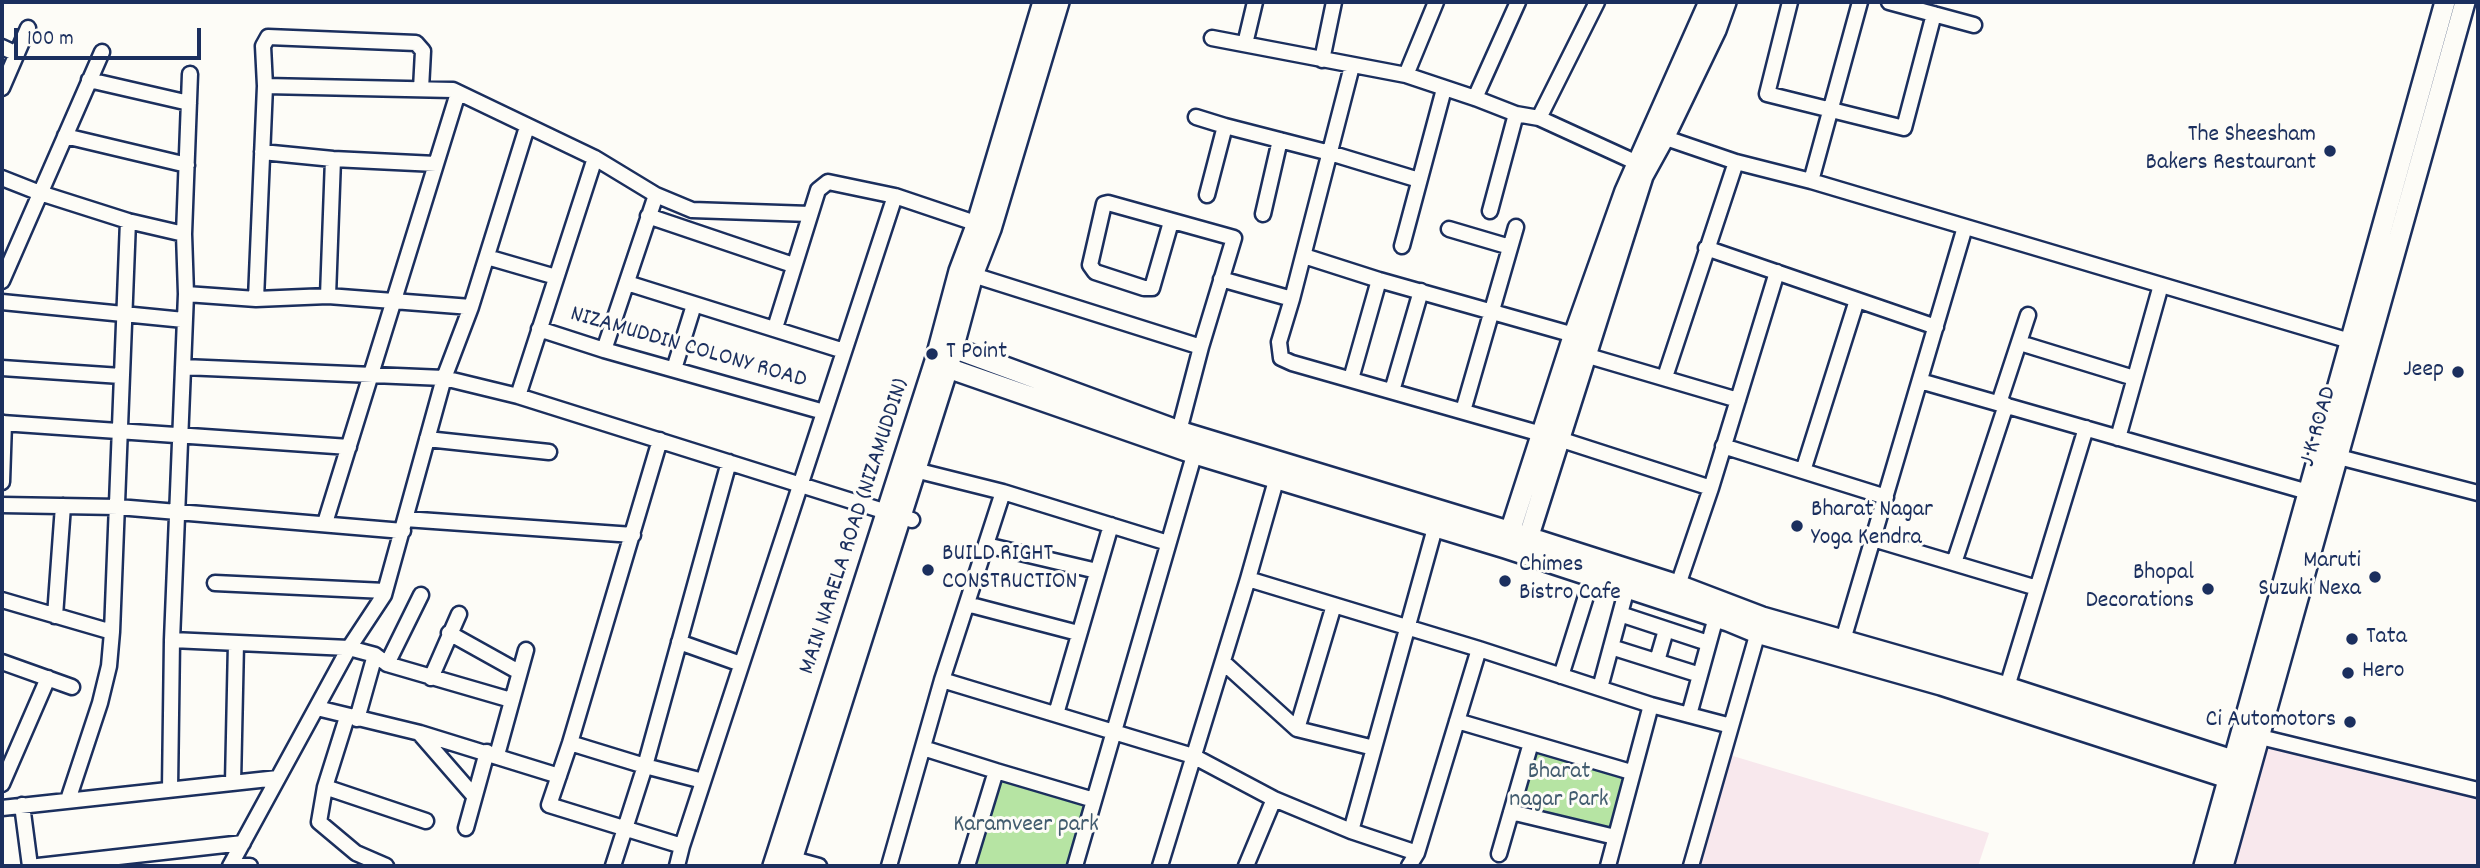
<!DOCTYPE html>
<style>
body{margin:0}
#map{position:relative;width:2480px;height:868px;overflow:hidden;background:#fdfcf7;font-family:Dekko,sans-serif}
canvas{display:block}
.frame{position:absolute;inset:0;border:4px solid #1b2f5e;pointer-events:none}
.scale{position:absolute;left:14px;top:28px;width:187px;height:32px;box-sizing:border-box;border:4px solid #1b2f5e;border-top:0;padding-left:9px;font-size:21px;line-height:24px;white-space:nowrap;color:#1b2f5e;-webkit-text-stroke:5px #fdfcf7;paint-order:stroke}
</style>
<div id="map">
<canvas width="2480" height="868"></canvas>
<div class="frame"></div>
<div class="scale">100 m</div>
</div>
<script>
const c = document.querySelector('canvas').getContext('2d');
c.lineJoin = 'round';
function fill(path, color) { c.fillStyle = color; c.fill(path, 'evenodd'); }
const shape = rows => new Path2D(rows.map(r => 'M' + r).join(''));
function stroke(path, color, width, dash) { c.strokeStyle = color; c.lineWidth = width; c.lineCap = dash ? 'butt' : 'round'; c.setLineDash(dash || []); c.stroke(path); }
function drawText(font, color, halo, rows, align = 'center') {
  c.font = font + ' Dekko,sans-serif'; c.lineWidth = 6; c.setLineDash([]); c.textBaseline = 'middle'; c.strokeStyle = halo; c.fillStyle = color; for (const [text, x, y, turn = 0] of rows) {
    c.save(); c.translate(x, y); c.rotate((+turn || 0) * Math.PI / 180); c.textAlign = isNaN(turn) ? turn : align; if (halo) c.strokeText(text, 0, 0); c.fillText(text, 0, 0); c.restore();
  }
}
const built = shape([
 [2259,738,2478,790,2478,866,2223,866],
 [1723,753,1989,833,1978,866,1691,866]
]);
const green = shape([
 [1534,749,1627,775,1612,831,1518,809],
 [999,778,1088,804,1071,866,973,866]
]);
const street = shape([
 [1790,2,1767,94,1904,128,1934,14],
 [1889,2,1974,25],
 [1212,38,1406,75,1475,98,1516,114,1539,118,1646,167],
 [1245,44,1255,2],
 [2,47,17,54],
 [1322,60,1334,2],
 [1352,66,1292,299,1279,342,1281,358,1292,363,1559,439,1711,488],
 [1406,75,1436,2],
 [89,80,189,103],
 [265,86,453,90,595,158,656,195,692,210,810,214],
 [2,88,28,28],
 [1475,98,1518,2],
 [1196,117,1225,126],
 [1539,118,1597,2],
 [1657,135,1736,162,1811,181,2350,341],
 [65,136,187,165],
 [262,152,333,159,436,164],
 [2,178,40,193,128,221,184,234],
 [1811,181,1860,2],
 [1207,195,1225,126,1330,153,1419,180],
 [1490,211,1516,114],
 [1263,214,1280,140],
 [648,216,793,265],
 [1171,222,1152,288,1144,288,1095,272,1090,265,1104,204,1108,203,1234,238,1201,347,1179,431],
 [1449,229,1510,247],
 [1402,246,1444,89],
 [1706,248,1936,327],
 [1304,256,1379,280,1574,335],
 [487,257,556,277],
 [973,275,1201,347],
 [1221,279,1292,299],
 [2,281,102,52],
 [627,283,844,351],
 [186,294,256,299,328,296,471,307],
 [328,296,333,159],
 [256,299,265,86,263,46,268,37,416,43,423,51,421,89],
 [2,302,184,320],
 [775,328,818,190,828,182,895,196,984,226],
 [539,329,604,350,824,412],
 [2020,343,2134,378],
 [604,350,656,195],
 [1585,355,1738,400],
 [183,367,444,378,518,396,912,520],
 [2,368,121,376],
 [674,369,694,305],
 [1665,377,1736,162],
 [1351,379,1379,280],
 [1920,381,2308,492],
 [1392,391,1421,291],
 [518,396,595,158],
 [1999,403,2028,315],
 [1463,411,1516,227],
 [2,423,349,447],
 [2118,438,2161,285],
 [427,439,549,452],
 [660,440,570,743,549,805,682,846,895,196],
 [1723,446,1886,497],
 [2331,455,2478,493],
 [915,470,1003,492,1168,543],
 [1803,471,1857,300],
 [2,482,4,423],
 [2,505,118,507,403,531],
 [405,519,633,535],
 [325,523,458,93],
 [1873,539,2037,588],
 [986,545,1097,571],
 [1954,563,2006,405],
 [1248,579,1479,649,1651,705,1731,726],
 [215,583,385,591],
 [1678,585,1711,488,1777,272],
 [2,600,112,632,128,221],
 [967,604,1078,633],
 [1620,614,1708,643],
 [55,616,63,506],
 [449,633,519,672],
 [172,640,349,648,375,655,387,664,511,700],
 [1843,640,1965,227],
 [679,642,741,664],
 [1611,647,1700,675],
 [1657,661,1666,630],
 [2,662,72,687],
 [1223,662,1297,729,1374,748],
 [387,664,421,595],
 [1561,676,1592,577],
 [431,678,459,614],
 [942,680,1193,756,1274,799,1351,831,1417,853],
 [2007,687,2086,428],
 [1600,688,1627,588],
 [317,708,420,733,559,776],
 [1056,714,1111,525],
 [1689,715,1716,617],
 [347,717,325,787,319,822,356,853,386,866],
 [357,719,375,655],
 [1457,721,1631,772],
 [1297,729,1334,605],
 [420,734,474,796],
 [2252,735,2478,790],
 [570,743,645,766,703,781],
 [923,748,996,771],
 [497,755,526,650],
 [233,783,236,643],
 [2,784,48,678],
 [325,787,426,821],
 [170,789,172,640,186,294,184,234,190,74],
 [68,800,100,703,109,666,112,632],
 [22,805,30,866],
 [2,808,278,778],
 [1511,812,1615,837],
 [466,828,487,752],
 [1351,831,1435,528],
 [1499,854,1531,743],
 [793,859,819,866],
 [38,866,243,843],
 [230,866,349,648,384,595,444,378,471,307,527,127],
 [230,866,250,866],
 [613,866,645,766,729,462],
 [677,866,682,846],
 [889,866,942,680,1003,492],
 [967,866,996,771,1094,800],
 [1075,866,1197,445],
 [1160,866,1248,579,1279,470],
 [1246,866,1274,799],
 [1409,866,1417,853,1479,649],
 [1608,866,1651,705],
 [1691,866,1760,625]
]);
const secondary = shape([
 [940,343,1179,431,1528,537,1678,585,1762,617,2007,687,2251,766],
 [935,361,948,368,1195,454,1505,548,1728,621,1757,633,1941,685,2246,784],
 [1506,544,1571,343,1625,191,1709,2],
 [1525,548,1643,176,1664,138,1716,30,1726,2],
 [773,866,935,361,959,271,977,223,1043,2],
 [790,866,948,368,973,275,991,229,1059,2],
 [2204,866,2445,2],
 [2223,866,2465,2]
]);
const markers = [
 [2330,151,7,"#1b2f5e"],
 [932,354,7,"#1b2f5e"],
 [2458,372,7,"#1b2f5e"],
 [1797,526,7,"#1b2f5e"],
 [928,570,7,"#1b2f5e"],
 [2375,577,7,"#1b2f5e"],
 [1505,581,7,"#1b2f5e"],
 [2208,589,7,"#1b2f5e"],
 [2352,639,7,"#1b2f5e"],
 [2348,673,7,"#1b2f5e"],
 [2350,722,7,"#1b2f5e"]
];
const poiNames = [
 ["The Sheesham",2316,137,"right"],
 ["Bakers Restaurant",2316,165,"right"],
 ["T Point",946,354],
 ["Jeep",2444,372,"right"],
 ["Bharat Nagar",1811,512],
 ["Yoga Kendra",1811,540],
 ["BUILD RIGHT",942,556],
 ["CONSTRUCTION",942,584],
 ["Maruti",2361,563,"right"],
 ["Suzuki Nexa",2361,591,"right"],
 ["Chimes",1519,567],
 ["Bistro Cafe",1519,595],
 ["Bhopal",2194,575,"right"],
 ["Decorations",2194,603,"right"],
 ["Tata",2366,639],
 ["Hero",2362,673],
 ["Ci Automotors",2336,722,"right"]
];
const streetNames = [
 ["NIZAMUDDIN COLONY ROAD",688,349,16],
 ["J K ROAD",2320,427,-74],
 ["MAIN NARELA ROAD (NIZAMUDDIN)",856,527,-72]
];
const parkNames = [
 ["Bharat",1559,774],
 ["nagar Park",1559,802],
 ["Karamveer park",1026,827]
];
fill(built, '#f8e8ed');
fill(green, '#b6e4a3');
stroke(street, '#1b2f5e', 19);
stroke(secondary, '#1b2f5e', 24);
stroke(street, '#fdfcf7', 14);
stroke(secondary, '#fdfcf7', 19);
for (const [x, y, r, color] of markers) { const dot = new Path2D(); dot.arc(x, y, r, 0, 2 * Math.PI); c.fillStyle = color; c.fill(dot); stroke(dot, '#fdfcf7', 2.5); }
drawText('24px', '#1b2f5e', '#fdfcf7', poiNames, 'left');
drawText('24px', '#1b2f5e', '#fdfcf7', streetNames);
drawText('24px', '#425c6f', '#fdfcf7', parkNames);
</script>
